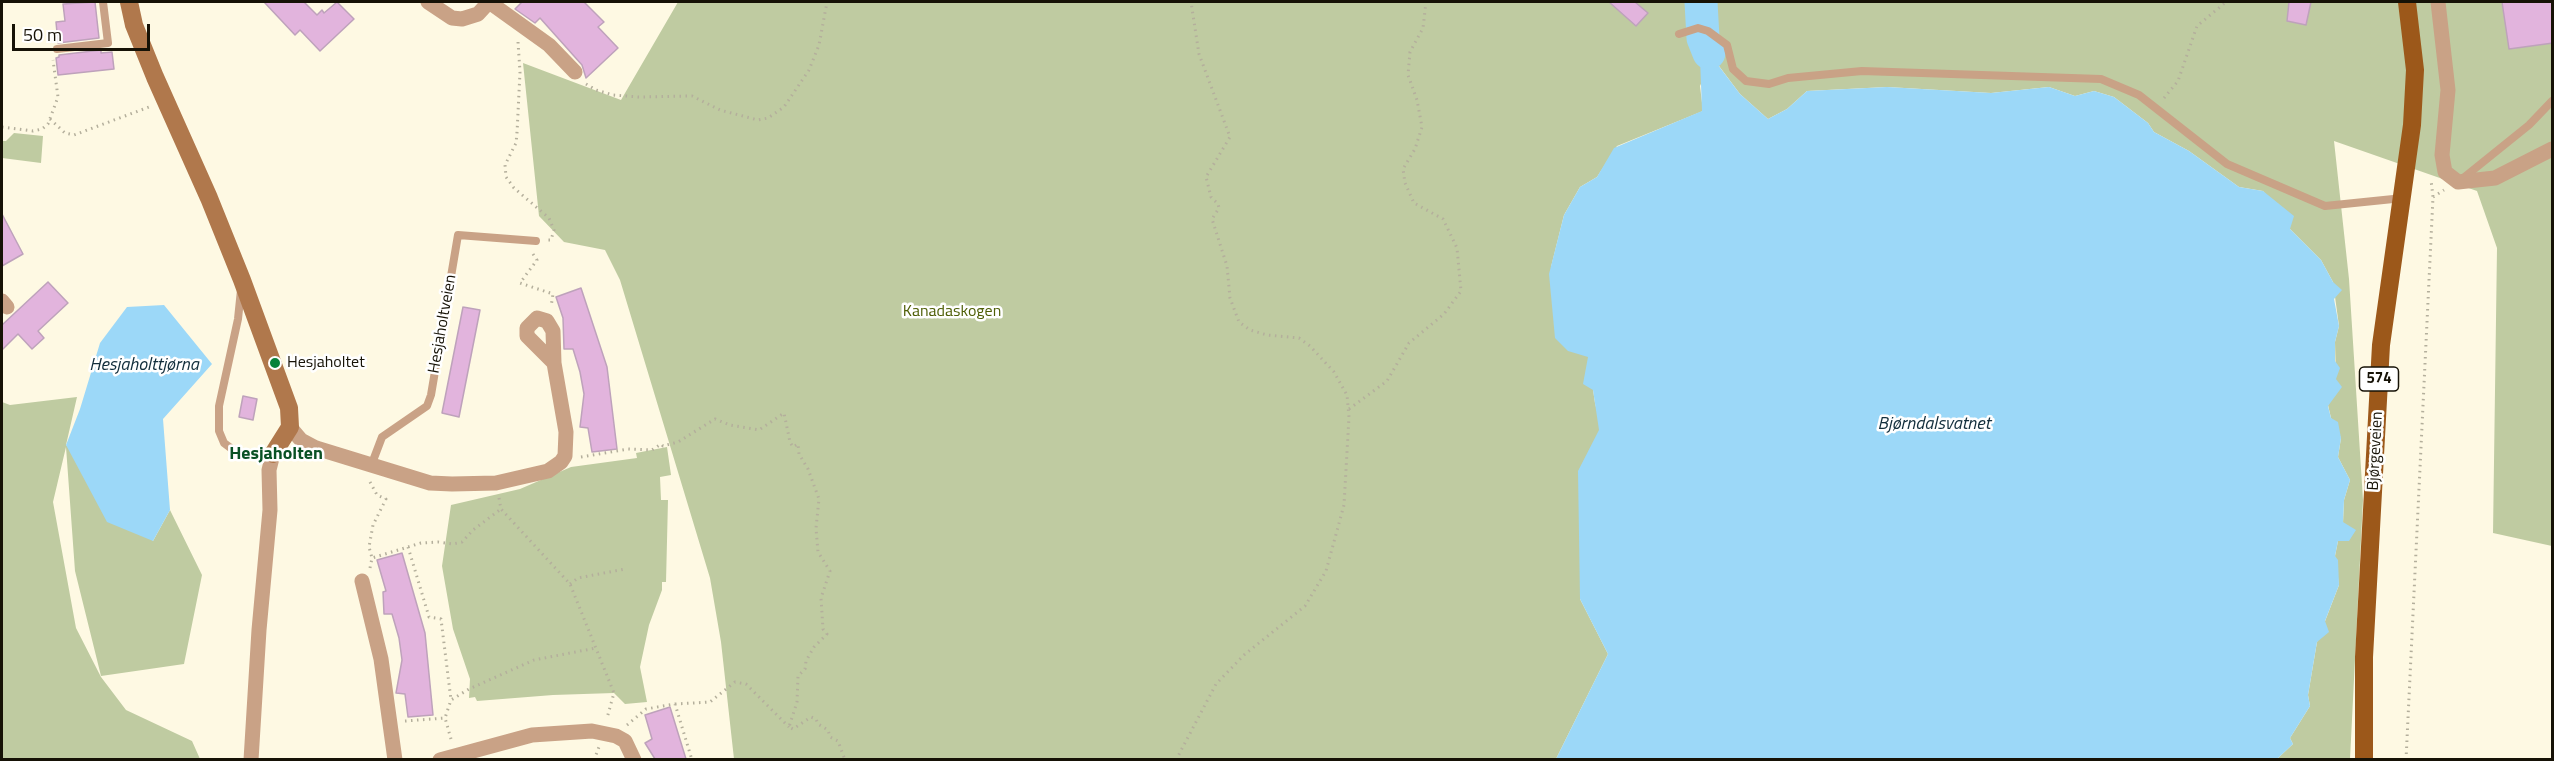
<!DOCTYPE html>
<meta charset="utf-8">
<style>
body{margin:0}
#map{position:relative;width:2554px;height:761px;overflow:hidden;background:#fef9e3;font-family:"Titillium Web",sans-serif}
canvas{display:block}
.frame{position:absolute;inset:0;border:3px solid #161206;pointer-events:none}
.scale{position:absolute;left:12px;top:24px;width:138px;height:27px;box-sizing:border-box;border:3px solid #161206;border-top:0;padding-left:8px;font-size:18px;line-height:21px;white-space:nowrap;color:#161206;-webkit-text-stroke:4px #fff;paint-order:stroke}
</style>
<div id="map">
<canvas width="2554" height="761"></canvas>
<div class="frame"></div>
<div class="scale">50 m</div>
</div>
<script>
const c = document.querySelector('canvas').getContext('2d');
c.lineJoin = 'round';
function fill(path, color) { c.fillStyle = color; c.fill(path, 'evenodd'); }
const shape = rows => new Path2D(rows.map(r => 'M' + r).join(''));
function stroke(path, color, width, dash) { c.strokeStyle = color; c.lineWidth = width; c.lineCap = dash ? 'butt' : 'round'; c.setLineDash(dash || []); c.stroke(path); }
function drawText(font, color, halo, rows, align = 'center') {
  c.font = font + ' "Titillium Web",sans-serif'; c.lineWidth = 5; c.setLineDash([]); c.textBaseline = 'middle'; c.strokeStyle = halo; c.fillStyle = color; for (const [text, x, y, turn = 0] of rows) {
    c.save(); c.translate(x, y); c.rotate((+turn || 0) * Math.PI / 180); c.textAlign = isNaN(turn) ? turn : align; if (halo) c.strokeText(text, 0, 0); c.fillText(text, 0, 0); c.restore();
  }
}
const green = shape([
 [678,2,2552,2,2552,546,2493,533,2497,248,2477,191,2334,141,2349,279,2363,500,2350,759,2277,759,2293,744,2290,738,2310,706,2308,695,2317,642,2339,585,2335,556,2338,541,2349,541,2343,523,2344,500,2350,480,2338,457,2341,438,2331,418,2328,405,2336,379,2335,342,2339,326,2333,282,2321,260,2290,229,2263,191,2239,187,2189,151,2154,132,2148,123,2114,97,2094,91,2075,96,2049,87,1991,93,1887,87,1807,91,1787,109,1768,119,1740,94,1713,58,1700,86,1703,111,1617,146,1597,177,1580,187,1564,215,1551,267,1558,329,1588,356,1595,403,1604,439,1580,561,1580,599,1608,654,1556,759,734,759,721,642,710,578,620,280,605,250,564,242,539,216,523,63,621,100],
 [14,133,43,136,41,163,2,158,2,141,6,141],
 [77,397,66,445,153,541,170,510,202,575,184,664,101,676,75,571,66,447,53,502,76,628,101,677,126,710,192,741,200,759,2,759,2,402,10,405],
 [667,447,671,475,660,477,661,500,668,500,666,582,662,582,662,590,649,625,640,667,647,702,625,704,614,693,553,695,477,701,475,697,469,698,470,679,453,629,442,566,451,505,520,489,571,467,637,458,636,453]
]);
const water = shape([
 [1709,53,1740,94,1768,119,1787,109,1807,91,1887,87,1991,93,2049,87,2075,96,2094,91,2114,97,2148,123,2154,132,2189,151,2239,187,2263,191,2294,216,2290,229,2321,260,2333,282,2342,290,2334,299,2339,326,2335,342,2335,361,2340,368,2336,379,2342,387,2328,406,2331,418,2338,422,2341,438,2338,457,2350,480,2344,500,2343,522,2356,530,2349,541,2338,541,2335,556,2338,560,2339,585,2325,621,2329,632,2317,642,2308,695,2310,706,2290,738,2293,744,2277,759,1556,759,1608,654,1580,599,1578,471,1599,430,1593,390,1583,384,1588,357,1568,351,1555,338,1549,274,1564,215,1580,187,1597,177,1614,148,1702,111,1700,58],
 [164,305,212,364,163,419,170,510,153,541,107,522,66,445,80,409,100,343,127,307]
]);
const river = shape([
 [1701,2,1703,38,1709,53]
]);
const building = shape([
 [95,2,99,38,58,43,56,22,65,21,63,4,95,2],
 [264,2,304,2,317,15,322,10,324,13,337,2,354,19,320,51,300,30,295,35,264,2],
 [522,2,584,2,604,22,598,27,618,48,586,78,582,65,540,18,535,23,515,9,522,2],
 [1609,2,1635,2,1648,13,1636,26,1609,2],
 [2289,2,2311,2,2306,25,2287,21,2289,2],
 [2502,2,2553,2,2553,43,2509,49,2502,2],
 [101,50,101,53,112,52,114,69,58,75,56,58,59,57,59,55,101,50],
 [2,214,23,254,2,266,2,214],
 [48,282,68,303,38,331,44,338,32,349,18,334,2,350,2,325,48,282],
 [581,288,607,367,617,449,592,452,588,428,580,427,584,394,580,372,573,349,564,349,563,318,556,297,581,288],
 [463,307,480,310,459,417,442,413,463,307],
 [243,396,257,399,253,420,239,417,243,396],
 [402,553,425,633,433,715,408,717,405,694,396,693,402,660,399,638,392,614,384,614,383,592,386,591,377,560,402,553],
 [670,707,686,759,655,759,645,743,652,739,645,715,670,707]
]);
const path = shape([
 [518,42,520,72,517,133,516,143,505,165,506,177,514,188,549,218,554,230,551,240,548,240],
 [586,84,596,90,613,95,639,97,692,96,720,110,758,120,768,118,784,107,809,70,819,45,827,2],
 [2164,98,2178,81,2197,26,2226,2],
 [50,119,65,133,74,135,149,107],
 [2,127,33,131,42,129,48,124,58,97,53,60],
 [2433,197,2444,190],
 [533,254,537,260,520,283,553,294,551,307],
 [1349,409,1387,381,1409,343,1444,314,1461,291,1457,248,1443,219,1414,203,1405,183,1403,169,1415,149,1422,127,1417,100,1408,75,1410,52,1423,28,1426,2],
 [581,457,628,449,652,450,661,444,663,446,678,442,715,419,730,425,759,430,784,413,790,442,793,447,798,444,799,454,808,469,819,499,816,528,818,552,830,571,821,598,823,629,827,634,814,647,806,661,805,669,798,676,797,702,789,727,793,729,811,717,816,719,818,724,828,730,830,737,838,741,845,760],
 [370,482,377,495,386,499,373,525,369,547,372,558],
 [499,498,501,509,570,584,614,693,607,718],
 [408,547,429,617,441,619,451,700],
 [370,568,372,558,421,543,438,542,453,544,462,542,473,530,501,509],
 [570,584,578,578,625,569],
 [675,704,710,702,735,682,746,684,789,727],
 [405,721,445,718],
 [627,725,646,709,675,704,692,760],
 [451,739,445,718,451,700,469,689,534,660,596,648],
 [594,760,599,747],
 [1176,760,1216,684,1244,655,1305,606,1326,571,1344,505,1349,417,1347,395,1334,372,1310,346,1299,338,1267,335,1250,330,1239,322,1230,298,1227,266,1212,219,1219,208,1218,204,1211,197,1206,177,1230,137,1199,54,1191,2],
 [2406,760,2433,197,2431,180]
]);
const lane = shape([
 [1679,34,1698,28,1708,31,1727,45,1733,69,1746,81,1769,84,1788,78,1862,71,2101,79,2139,95,2227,164,2325,206,2403,198],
 [57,49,108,43,103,2],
 [2462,179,2529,125,2552,101],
 [241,290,238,319,219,406,219,431,224,443,236,452,251,455,272,454],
 [371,466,382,437,427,406,431,395,458,235,536,241]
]);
const street = shape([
 [428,2,452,18,462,19,478,14,489,2],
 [489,2,549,45,575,72],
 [2438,2,2448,90,2442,155,2445,172,2458,182,2495,178,2552,149],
 [2,301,7,307],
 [290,427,301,440,316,448,430,483,452,484,496,483,548,471,561,462,565,456,566,432,554,363,553,331,547,321,537,318,527,328,527,336,554,363],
 [362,581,381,659,395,760],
 [251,760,259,630,270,510,269,470,273,454],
 [440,760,532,735,592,731,616,736,625,741,634,760]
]);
const secondary = shape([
 [129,2,134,25,155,77,209,198,242,280,289,408,290,427,273,454]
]);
const primary = shape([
 [2364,760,2364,657,2381,345,2412,125,2415,70,2407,2]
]);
const markers = [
 [275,363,6,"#07823b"]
];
const shields = [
 [2379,379,39]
];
const shieldNames = [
 ["574",2379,379]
];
const parkNames = [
 ["Kanadaskogen",952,312]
];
const streetNames = [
 ["Hesjaholtveien",443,324,-80],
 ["Bjørgeveien",2376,451,-87]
];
const poiNames = [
 ["Hesjaholtet",287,363]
];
const waterNames = [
 ["Hesjaholttjørna",144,366],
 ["Bjørndalsvatnet",1934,425]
];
const neighbourhoodNames = [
 ["Hesjaholten",276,455]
];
fill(green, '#bfcba1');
fill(water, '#9cd8f8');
stroke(river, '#9cd8f8', 33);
fill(building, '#e2b4dd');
stroke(building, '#bea2bb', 1.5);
stroke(path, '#b4af9c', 3, [1.5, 4.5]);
stroke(lane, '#c9a286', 8);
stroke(street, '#c9a286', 15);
stroke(secondary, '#b0784c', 18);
stroke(primary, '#9c581a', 18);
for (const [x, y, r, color] of markers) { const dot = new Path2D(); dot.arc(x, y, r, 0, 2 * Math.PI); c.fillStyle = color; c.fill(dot); stroke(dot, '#fff', 2); }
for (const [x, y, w] of shields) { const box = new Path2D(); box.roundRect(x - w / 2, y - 12, w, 24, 4.5); c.fillStyle = '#fff'; c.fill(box); stroke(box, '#161206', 1.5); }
drawText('bold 15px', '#161206', null, shieldNames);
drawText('16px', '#4e5e06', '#fff', parkNames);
drawText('16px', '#161206', '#fff', streetNames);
drawText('16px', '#161206', '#fff', poiNames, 'left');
drawText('italic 18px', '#122e3c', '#fff', waterNames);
drawText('bold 18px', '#095124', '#fff', neighbourhoodNames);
</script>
